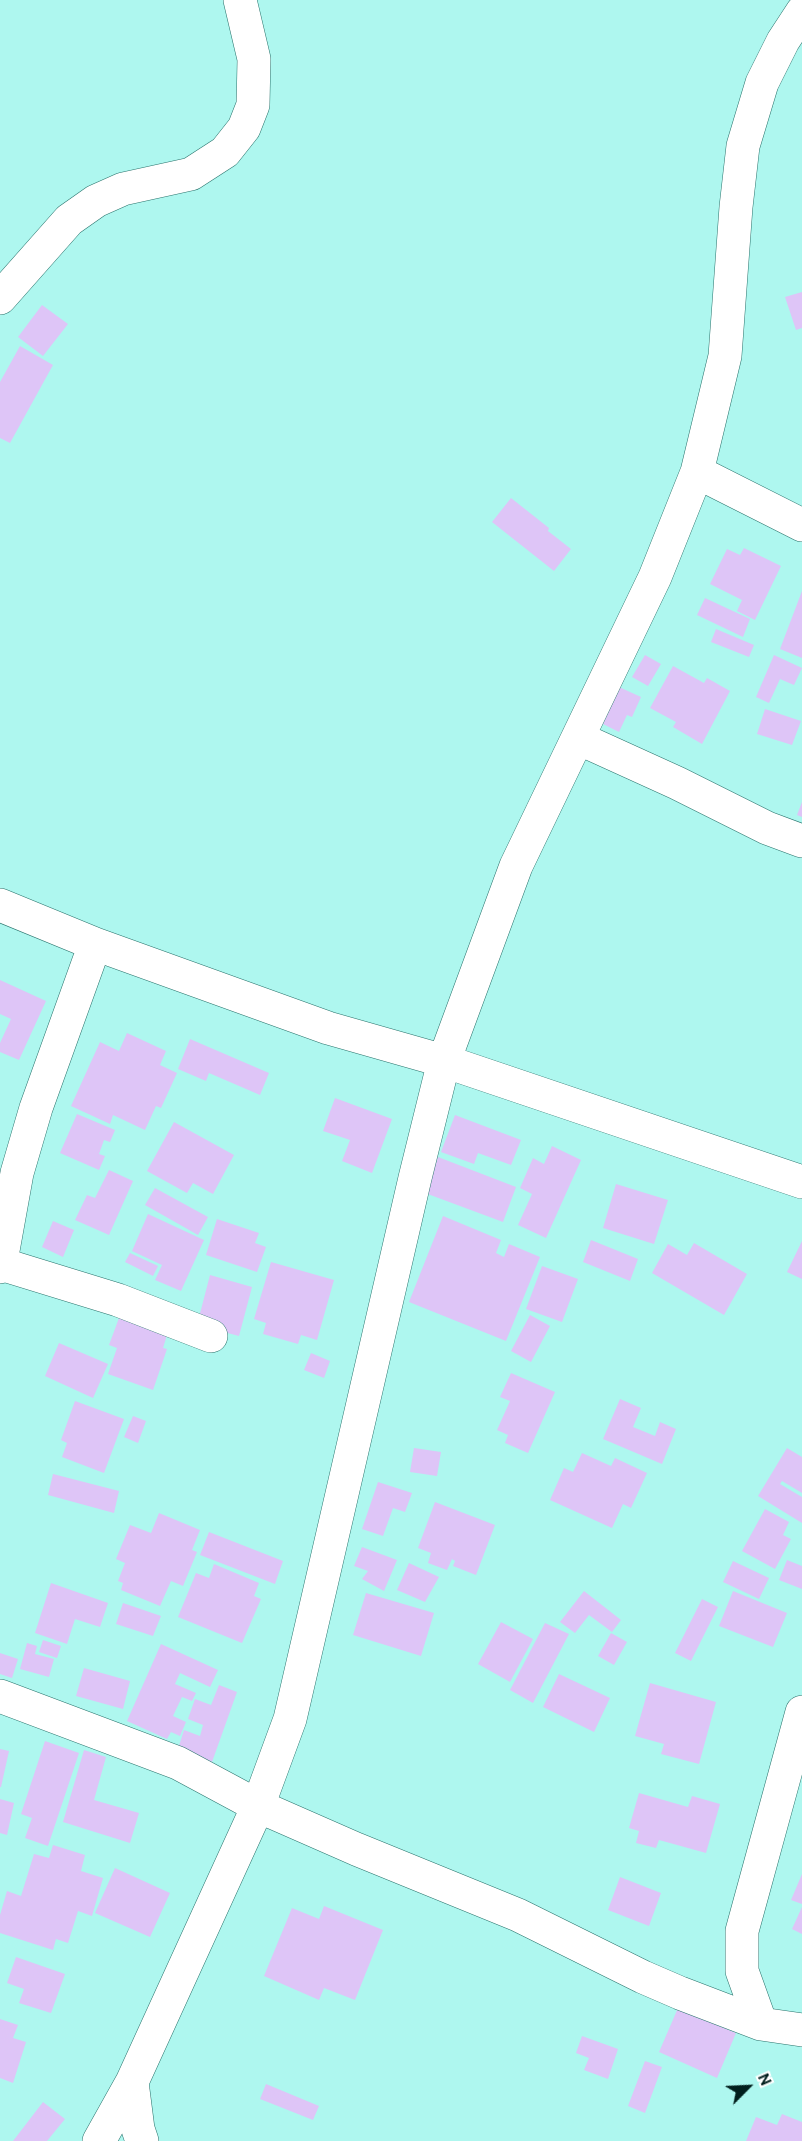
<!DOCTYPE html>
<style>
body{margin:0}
#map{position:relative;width:802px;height:2141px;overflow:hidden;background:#aef7ef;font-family:Cabin,sans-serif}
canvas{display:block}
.north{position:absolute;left:718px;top:2057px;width:60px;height:60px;-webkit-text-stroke:4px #fff;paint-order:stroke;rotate:66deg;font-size:16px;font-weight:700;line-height:24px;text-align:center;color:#011f1d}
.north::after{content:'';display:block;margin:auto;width:21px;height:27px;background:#011f1d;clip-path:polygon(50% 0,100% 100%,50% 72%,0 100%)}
</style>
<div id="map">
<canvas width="802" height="2141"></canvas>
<div class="north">N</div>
</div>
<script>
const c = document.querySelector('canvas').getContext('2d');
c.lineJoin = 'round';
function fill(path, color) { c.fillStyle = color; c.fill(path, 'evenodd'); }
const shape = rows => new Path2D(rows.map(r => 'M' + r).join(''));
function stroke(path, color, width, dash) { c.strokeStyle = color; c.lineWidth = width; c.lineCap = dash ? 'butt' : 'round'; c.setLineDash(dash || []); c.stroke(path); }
const building = shape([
 [802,292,802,328,796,330,785,297],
 [42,305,68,324,43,356,18,337],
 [20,346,53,365,10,443,0,438,0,382],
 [511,498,549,528,548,531,571,549,554,571,492,522],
 [744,548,781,566,755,620,737,611,742,600,710,584,727,549,740,555],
 [802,591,802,658,780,649],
 [705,598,750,619,743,637,697,615],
 [716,629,754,645,749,657,711,642],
 [645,655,661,664,648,686,632,677],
 [774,655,802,668,794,685,780,679,769,703,756,697],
 [673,666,704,683,707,678,730,691,702,744,673,727,676,722,650,708],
 [619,687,641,697,632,717,627,715,619,732,603,724],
 [765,709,801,721,792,745,757,734],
 [802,802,802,817,797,815],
 [0,980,46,1001,19,1060,0,1052,0,1043,11,1019,0,1014],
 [127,1033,166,1051,160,1065,177,1073,161,1108,156,1106,145,1130,113,1115,110,1124,71,1106,100,1042,119,1051],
 [190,1039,269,1073,260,1095,209,1073,206,1081,178,1069],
 [335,1098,392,1119,372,1173,342,1161,350,1140,323,1131],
 [77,1114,115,1130,110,1142,104,1140,99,1154,105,1156,99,1170,60,1153],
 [455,1115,521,1140,511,1165,478,1153,474,1164,441,1152],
 [174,1122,234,1155,213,1194,193,1183,187,1193,147,1171],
 [552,1146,581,1160,546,1238,518,1225,532,1194,520,1188,533,1158,544,1164],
 [438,1157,516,1187,503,1222,425,1193],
 [109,1170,133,1181,109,1235,75,1220,87,1195,95,1198],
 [616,1184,668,1200,654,1244,603,1228],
 [155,1188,208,1217,198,1235,145,1205],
 [148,1214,204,1240,181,1291,155,1280,162,1265,132,1251],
 [443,1216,501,1240,496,1253,504,1257,509,1244,540,1257,506,1341,409,1302],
 [217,1219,259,1233,255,1243,266,1247,257,1272,206,1255],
 [53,1221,74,1230,63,1257,42,1247],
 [591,1240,638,1259,630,1281,583,1262],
 [802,1241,802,1279,787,1272],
 [694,1243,747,1274,724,1315,652,1273,668,1244,687,1255],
 [130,1253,158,1266,153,1276,125,1262],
 [271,1262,334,1280,317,1340,301,1335,298,1344,263,1334,266,1323,254,1319],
 [542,1266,578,1279,562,1322,526,1309],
 [210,1275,252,1287,239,1336,197,1325],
 [530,1315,550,1326,531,1362,511,1351],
 [119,1318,167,1335,163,1348,167,1349,153,1390,108,1374,117,1348,109,1345],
 [59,1343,108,1364,93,1398,45,1376],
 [311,1353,330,1361,324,1378,304,1370],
 [511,1373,555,1392,528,1453,505,1443,508,1435,497,1430,510,1401,500,1397],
 [620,1399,641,1408,633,1427,655,1436,660,1422,676,1429,662,1464,603,1439],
 [75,1401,124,1419,104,1473,62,1457,67,1443,61,1440],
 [133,1416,146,1421,138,1443,124,1437],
 [414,1448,441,1452,437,1476,410,1472],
 [787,1448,802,1457,802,1493,782,1481,780,1484,802,1497,802,1523,758,1496],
 [582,1453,611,1466,615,1458,647,1473,631,1508,623,1504,612,1528,550,1500,564,1468,573,1472],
 [53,1474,119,1491,114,1513,48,1495],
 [378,1482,412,1493,405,1512,393,1508,383,1536,362,1529],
 [435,1502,495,1525,476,1575,453,1566,455,1561,452,1559,447,1570,428,1563,431,1553,418,1548],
 [765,1509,789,1522,783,1535,791,1539,775,1569,742,1551],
 [159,1513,200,1530,192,1550,197,1552,183,1586,171,1581,160,1606,121,1590,123,1583,118,1581,125,1563,116,1559,130,1525,151,1533],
 [209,1532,283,1561,275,1584,200,1555],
 [362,1547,397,1560,384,1591,362,1579,368,1571,354,1566],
 [787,1560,802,1566,802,1589,779,1580],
 [733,1561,769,1578,759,1599,723,1582],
 [409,1563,439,1577,425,1602,397,1590],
 [214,1564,259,1583,254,1596,261,1599,242,1643,178,1617,196,1573,209,1578],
 [51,1583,108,1603,100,1627,75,1619,67,1644,35,1633],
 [584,1591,621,1620,612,1632,589,1615,575,1633,560,1622],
 [733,1591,787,1613,773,1647,719,1626],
 [366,1593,434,1613,421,1656,353,1635],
 [702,1599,718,1607,691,1661,675,1653],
 [123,1603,161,1616,153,1636,116,1624],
 [501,1622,533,1639,510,1682,478,1664],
 [545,1623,569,1634,533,1703,510,1690],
 [611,1633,627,1642,614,1665,598,1656],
 [43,1640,61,1646,57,1658,39,1652],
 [27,1643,37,1646,35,1654,54,1659,49,1677,20,1669],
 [161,1644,218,1670,210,1687,180,1673,175,1684,196,1693,192,1701,182,1697,173,1716,186,1722,180,1736,171,1732,167,1739,127,1721],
 [0,1653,18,1659,12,1678,0,1674],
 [84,1668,130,1681,123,1709,76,1696],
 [559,1674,610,1698,594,1732,543,1707],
 [650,1683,716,1702,699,1764,661,1754,664,1744,635,1736],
 [219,1685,237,1692,212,1762,178,1749,184,1730,200,1736,203,1725,188,1719,195,1699,211,1705],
 [45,1741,79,1753,48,1846,25,1838,32,1818,21,1814],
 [0,1749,9,1751,1,1787,0,1787],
 [84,1750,106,1757,94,1800,139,1813,130,1843,63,1822],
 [639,1793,688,1807,692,1796,720,1804,706,1853,659,1840,656,1848,636,1843,639,1831,629,1828],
 [0,1799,14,1803,7,1835,0,1833],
 [53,1845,85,1855,81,1871,103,1878,92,1916,78,1911,68,1943,56,1939,53,1950,0,1933,0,1915,7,1891,21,1896,34,1854,49,1858],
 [115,1868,170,1893,150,1937,95,1913],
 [802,1874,802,1904,791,1900],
 [620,1877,661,1893,649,1926,608,1910],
 [324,1906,383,1930,355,2000,324,1988,319,2000,264,1976,292,1908,319,1919],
 [802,1907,802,1934,792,1929],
 [16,1957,65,1974,51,2013,19,2003,24,1989,7,1983],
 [678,2008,736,2033,717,2078,659,2052],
 [0,2019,18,2025,13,2038,26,2042,13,2083,0,2078],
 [582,2036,618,2049,608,2079,584,2070,589,2058,576,2053],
 [645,2061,662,2067,645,2113,628,2106],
 [266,2084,319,2106,313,2120,260,2099],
 [43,2102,65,2119,47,2141,13,2141],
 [782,2114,802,2122,802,2141,746,2141,756,2117,777,2125]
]);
const street = shape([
 [0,298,69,220,96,201,123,189,191,174,225,152,244,128,253,105,254,59,240,0],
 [697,472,802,525],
 [578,738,677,783,767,828,802,841],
 [0,905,95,944,328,1028,444,1061,802,1182],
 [1,1264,118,1300,211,1336],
 [0,1267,17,1173,36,1108,95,944],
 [0,1696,178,1763,258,1806,356,1849,518,1915,643,1977,680,1993,761,2024,802,2030],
 [761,2024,742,1971,742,1931,802,1712],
 [99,2141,132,2082],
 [142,2141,138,2129,132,2082,258,1806,290,1719,415,1178,444,1061,516,866,655,577,697,472,725,356,736,207,743,146,762,83,783,41,802,12]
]);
fill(building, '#dec5f7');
stroke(street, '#29736c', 34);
stroke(street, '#fff', 33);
</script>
